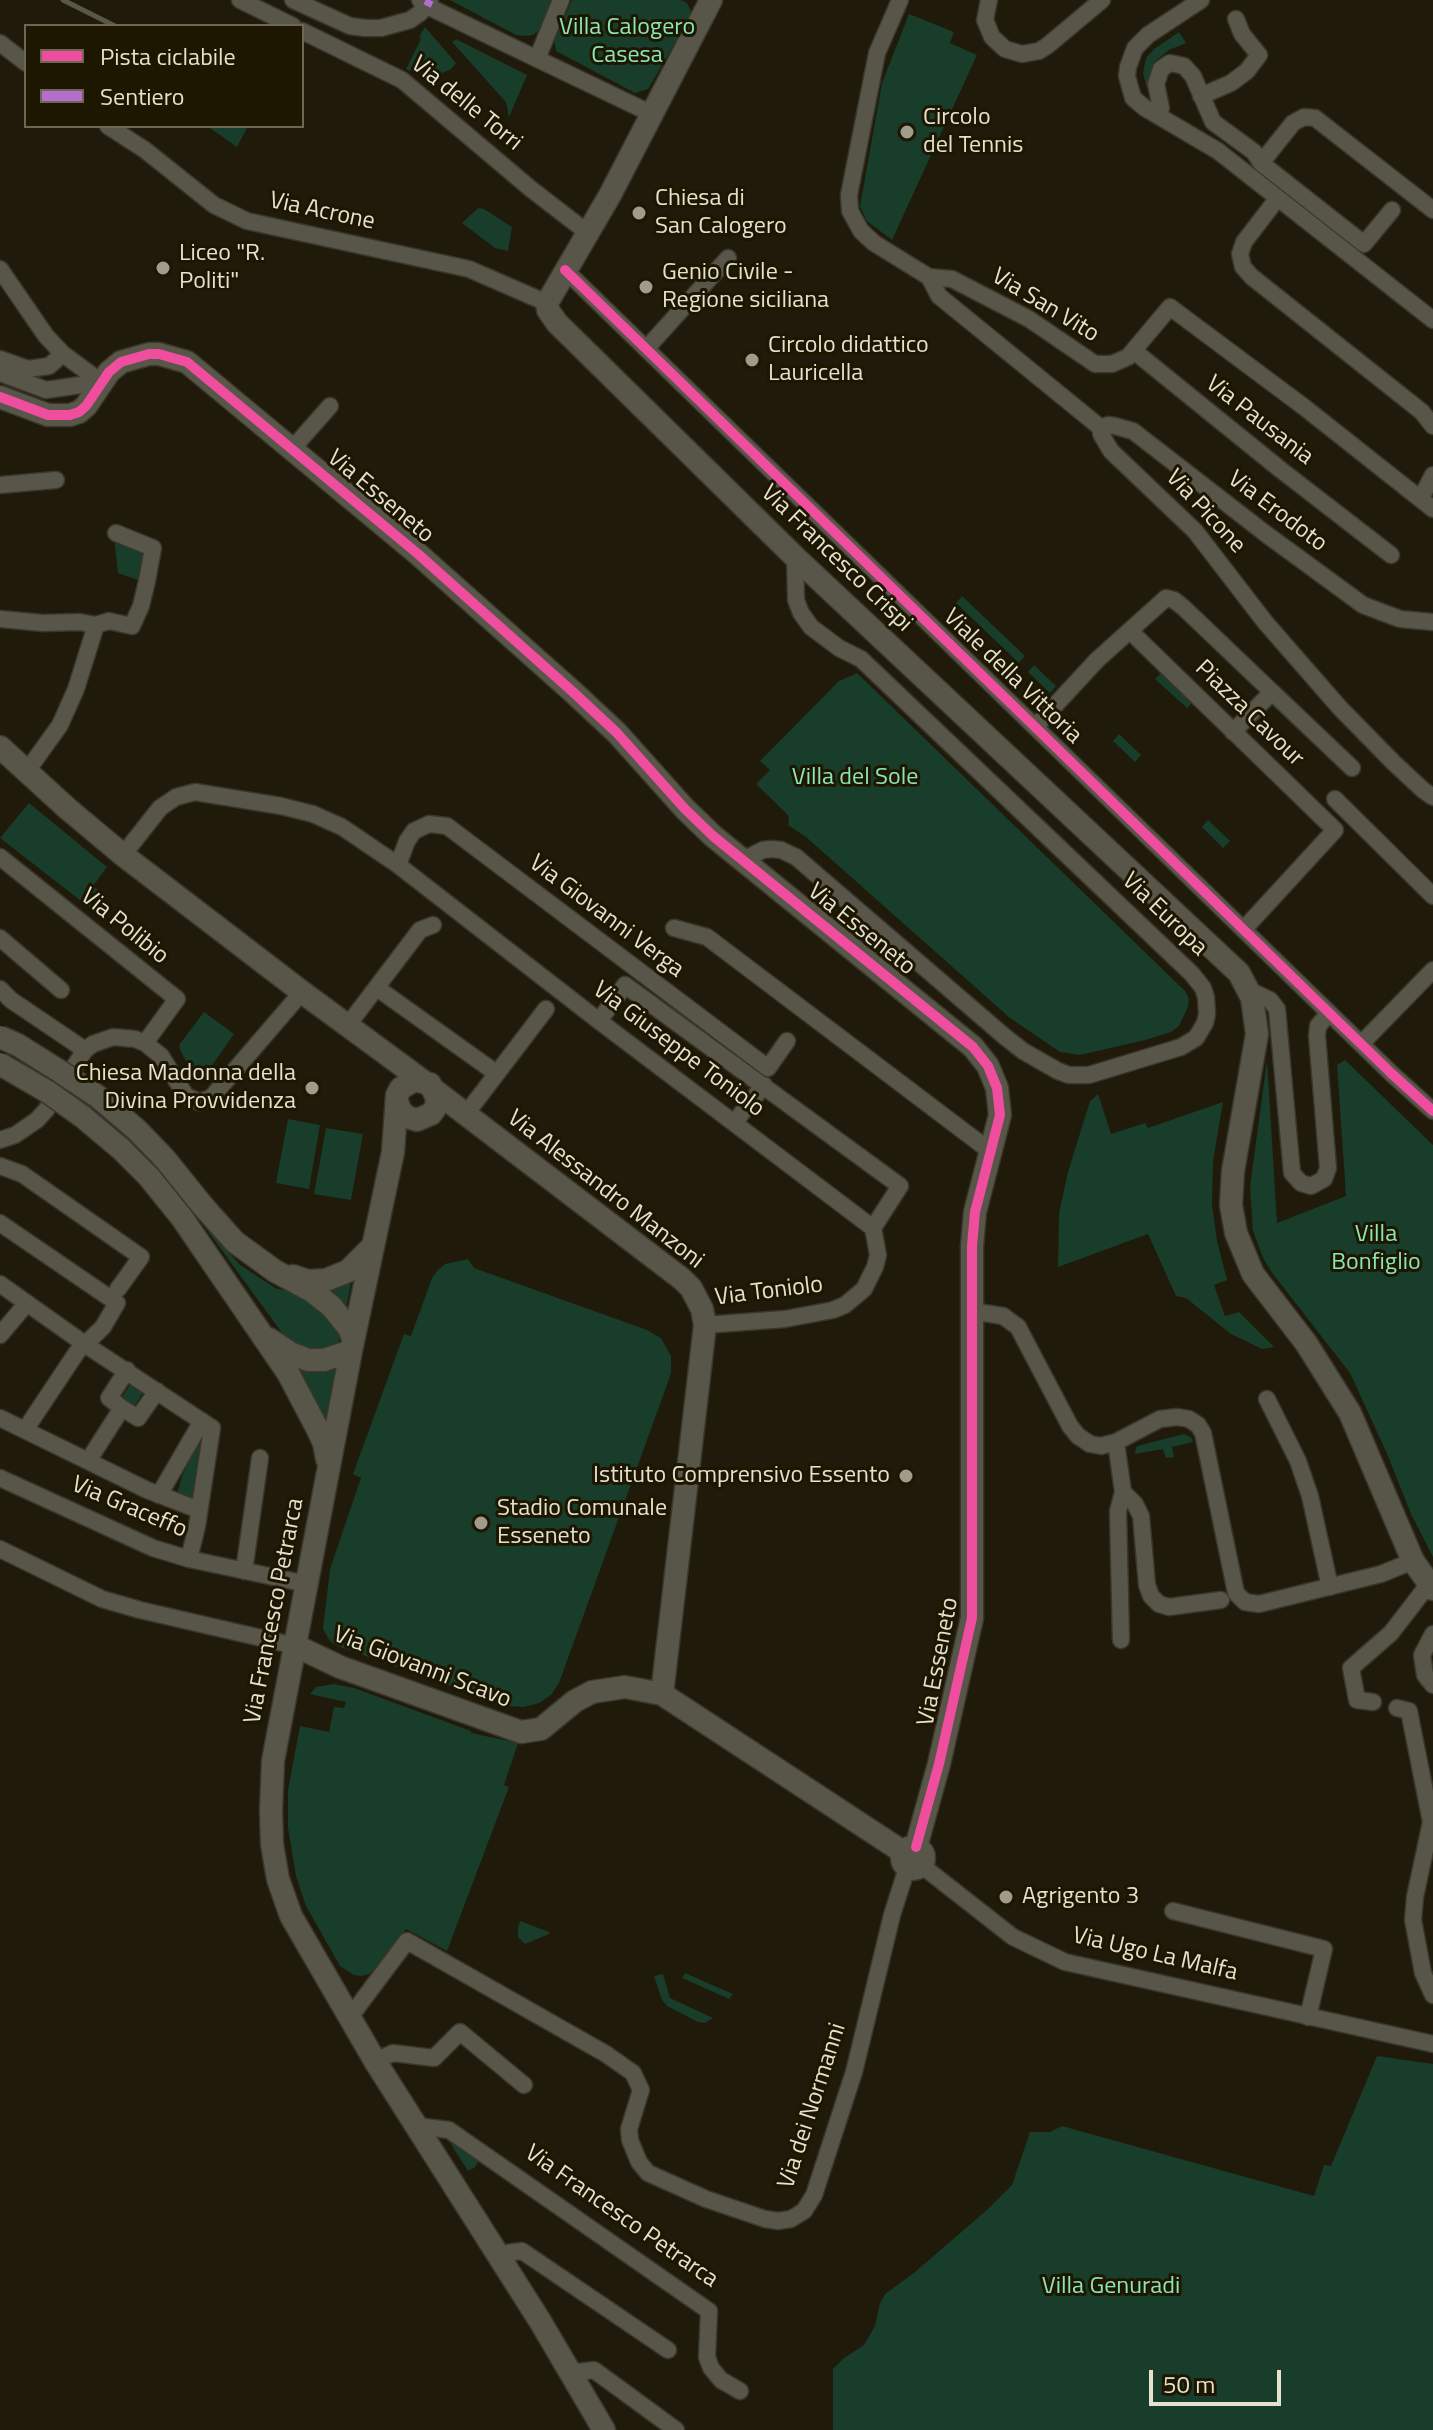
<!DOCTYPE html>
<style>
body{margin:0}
#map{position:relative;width:1433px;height:2430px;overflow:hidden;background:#1f1a09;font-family:"Titillium Web",sans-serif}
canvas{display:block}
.legend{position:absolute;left:24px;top:24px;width:280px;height:104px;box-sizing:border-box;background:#1d1600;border:2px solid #6d6753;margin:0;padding:10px 14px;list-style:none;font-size:24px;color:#e5e1cf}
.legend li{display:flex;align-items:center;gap:16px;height:40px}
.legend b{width:40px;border:2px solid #6d6753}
.scale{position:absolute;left:1149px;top:2370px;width:132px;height:36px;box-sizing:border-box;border:4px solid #e5e1cf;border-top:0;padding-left:10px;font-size:24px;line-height:28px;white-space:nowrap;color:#e5e1cf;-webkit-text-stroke:6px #1d1600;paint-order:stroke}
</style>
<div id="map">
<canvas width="1433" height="2430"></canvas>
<ul class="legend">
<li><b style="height:10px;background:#ef4d9e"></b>Pista ciclabile</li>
<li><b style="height:10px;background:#b36fd0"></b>Sentiero</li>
</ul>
<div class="scale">50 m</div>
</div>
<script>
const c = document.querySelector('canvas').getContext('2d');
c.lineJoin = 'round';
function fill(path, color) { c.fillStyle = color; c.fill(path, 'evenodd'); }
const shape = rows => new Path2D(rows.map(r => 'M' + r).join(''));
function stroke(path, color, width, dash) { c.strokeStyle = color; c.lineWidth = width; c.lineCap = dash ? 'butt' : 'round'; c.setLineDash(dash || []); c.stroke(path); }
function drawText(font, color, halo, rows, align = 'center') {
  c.font = font + ' "Titillium Web",sans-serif'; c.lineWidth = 6; c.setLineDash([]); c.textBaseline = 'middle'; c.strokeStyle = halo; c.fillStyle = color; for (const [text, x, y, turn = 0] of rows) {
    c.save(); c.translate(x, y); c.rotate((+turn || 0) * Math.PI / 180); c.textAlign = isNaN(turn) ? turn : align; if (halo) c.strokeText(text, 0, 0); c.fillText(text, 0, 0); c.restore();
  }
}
const green = shape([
 [450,0,552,0,540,29,533,35,526,36,516,35],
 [572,0,681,0,687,3,691,11,688,21,648,89,635,93,556,51,554,41],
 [909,14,954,32,950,43,977,55,892,240,867,221,860,206,882,83],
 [425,27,456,63,451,69,436,76,420,75,406,69,421,39,419,37],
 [1179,32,1186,43,1169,50,1154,62,1147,89,1143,73,1146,58,1154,49],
 [456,39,527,75,509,117,506,102,452,42],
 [207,126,248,126,237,147],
 [478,208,484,209,512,227,508,251,495,248,462,223],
 [114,537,146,551,141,581,118,573],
 [962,596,1025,656,1019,663,956,603],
 [1034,665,1056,686,1050,693,1028,672],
 [857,673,1185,991,1189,999,1188,1007,1179,1026,1171,1032,1145,1040,1080,1055,1060,1052,1010,1018,806,837,788,825,789,818,787,814,756,784,770,770,760,761,839,681],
 [1161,673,1193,702,1187,708,1155,679],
 [1119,734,1141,755,1135,762,1113,741],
 [29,803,107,867,93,886,101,892,90,908,0,838],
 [1208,820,1230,841,1223,848,1202,827],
 [204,1012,234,1034,199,1084,180,1050,179,1045],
 [1267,1060,1277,1223,1346,1196,1337,1065,1345,1060,1433,1145,1433,1557,1411,1514,1388,1456,1350,1373,1273,1274,1263,1258,1253,1231,1250,1187],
 [1098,1094,1111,1134,1145,1123,1148,1128,1223,1102,1213,1162,1212,1204,1217,1241,1227,1280,1214,1285,1225,1316,1239,1312,1274,1347,1262,1349,1231,1334,1186,1298,1176,1296,1148,1234,1058,1267,1059,1213,1068,1172,1090,1101],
 [288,1119,320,1125,309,1189,276,1183],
 [326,1128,363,1134,351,1200,314,1194],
 [191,1208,239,1264,275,1288,297,1293,310,1301,340,1328,338,1350,305,1351,285,1337],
 [468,1259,474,1268,647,1330,661,1338,671,1356,671,1373,664,1393,559,1683,551,1695,539,1703,524,1707,507,1706,335,1645,330,1641,323,1629,330,1569,361,1478,353,1474,404,1334,411,1336,432,1278,437,1271,445,1264],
 [352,1278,346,1308,323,1288],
 [290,1361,337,1364,325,1425,310,1390],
 [131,1383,144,1391,135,1405,122,1397],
 [1184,1434,1191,1437,1193,1442,1172,1447,1174,1457,1166,1458,1163,1449,1135,1454,1136,1447,1141,1445],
 [196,1445,201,1446,194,1498,177,1494,182,1476],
 [334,1684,354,1688,471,1731,471,1733,518,1743,504,1785,509,1787,447,1951,406,1929,376,1968,369,1974,362,1976,354,1975,340,1966,306,1906,296,1876,288,1828,288,1790,300,1726,329,1732,334,1707,344,1708,346,1702,310,1694,316,1687],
 [520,1921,549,1932,549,1934,525,1944,518,1937,518,1927],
 [685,1973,733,1994,729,1999,682,1978],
 [663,1974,670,1998,713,2018,705,2023,698,2022,667,2006,662,2000,654,1976],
 [1377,2056,1433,2064,1433,2430,833,2430,833,2369,844,2358,864,2345,875,2326,880,2303,885,2294,915,2272,988,2209,1012,2185,1030,2132,1050,2132,1062,2126,1314,2196,1324,2165,1331,2166],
 [445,2135,481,2158,474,2168,468,2171]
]);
const street = shape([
 [240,0,293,26],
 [293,0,350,26,365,28,381,28,410,20,420,13,430,0],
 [420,0,427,6,652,114],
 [900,0,877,53,849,195,850,211,861,231,874,243,929,277,952,279,1029,319,1095,364,1112,364,1128,357,1170,307,1304,407,1433,509],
 [989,0,985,20,992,37,1005,49,1022,54,1039,51,1047,46,1102,0],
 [1201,0,1148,35,1135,48,1128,67,1127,76,1133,98,1145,108,1218,151,1433,320],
 [302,31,402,80,531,189,588,233],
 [0,43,26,63],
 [537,59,561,0],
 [1201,96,1231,83,1247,71,1259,55,1242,34,1236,19],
 [1159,116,1161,108,1156,84,1161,69,1170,63,1184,66,1193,76,1213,122,1254,152,1261,163,1364,244,1392,210],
 [108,126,145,150,214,205,247,221,469,269,547,303],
 [1261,163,1293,123,1304,117,1315,118,1433,210],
 [1277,199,1244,242,1240,254,1243,267,1252,277,1422,412,1433,426],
 [0,269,46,336,63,354,101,382],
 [565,270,1392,1074,1433,1111],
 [929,277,939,296,1101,428,1101,434,1111,451,1195,531,1265,622,1340,708,1394,763,1423,790,1433,797],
 [646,349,728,258],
 [1134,351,1281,470,1391,555],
 [0,359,28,369,49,366,63,354],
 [0,373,46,390,101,382],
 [1101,428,1108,425,1115,426,1133,431,1266,534,1363,605,1400,619,1433,622],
 [292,449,330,406],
 [0,485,56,480],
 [1421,498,1433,475],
 [0,619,43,623,80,622,96,625,76,689,60,725,27,771],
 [96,625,109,621,132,626,141,606,147,581,153,548,116,533],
 [1130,631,1335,830,1244,929],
 [1272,692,1352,768],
 [1035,727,1097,660,1166,598,1174,600,1184,608,1272,692,1233,732],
 [1335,799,1433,896],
 [123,855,160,808,176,797,195,792,281,806,313,814,342,827,398,865,599,1021,873,1228],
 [0,857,177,999,145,1043],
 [743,860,763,850,771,849,781,850,796,857,1004,1036,1023,1051,1058,1071,1069,1075,1089,1075,1181,1047,1196,1038,1205,1023,1207,1014,1206,997,1203,988,1192,974,861,659,839,648,811,627,801,613,796,600,795,557],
 [398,865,407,841,414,831,429,824,447,826,768,1068,787,1041],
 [674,928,707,937,990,1151],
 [0,938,61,990],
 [377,988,496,1073],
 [0,989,11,1000,85,1050],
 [1249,990,1270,1000,1277,1009,1292,1173,1301,1183,1311,1186,1324,1179,1328,1168,1317,1036,1318,1026,1329,1013],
 [599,1021,625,985,900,1186,873,1228],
 [348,1025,420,930,433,925],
 [1361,1044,1433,970],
 [466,1114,546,1009],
 [734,1123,764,1085],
 [0,1140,15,1135,37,1120,46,1110,85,1050,93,1044,113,1037,135,1039,145,1043,161,1056,186,1096,199,1102,211,1098,302,992],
 [0,1166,22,1174,141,1257,118,1289],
 [0,1223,117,1303,103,1327,77,1352,25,1430],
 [0,1284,86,1345,212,1428,197,1526,189,1559],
 [971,1311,1003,1316,1018,1327,1070,1426,1078,1436,1090,1444,1101,1446,1116,1442,1160,1419,1177,1417,1189,1419,1198,1425,1203,1433,1236,1593,1245,1602,1259,1604,1381,1574,1413,1561],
 [705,1325,785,1319,833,1310,845,1305,864,1289,875,1267,878,1255,873,1228],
 [0,1335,27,1303],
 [127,1370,109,1398,122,1408,138,1418,157,1391],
 [1267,1399,1298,1461,1310,1496,1330,1587],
 [0,1418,147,1490,199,1510],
 [1116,1442,1123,1492,1135,1504,1141,1516,1147,1585,1151,1596,1159,1604,1169,1607,1221,1600],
 [88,1461,122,1408],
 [0,1478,153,1548,189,1559,307,1584],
 [159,1495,202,1421],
 [0,1549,102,1599,140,1610,296,1646],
 [244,1571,260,1458],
 [1433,1634,1422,1655,1425,1675,1433,1685],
 [1121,1640,1118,1511,1123,1492],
 [1373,1702,1357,1700,1351,1668,1391,1633,1428,1585],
 [1397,1708,1409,1711,1431,1822,1415,1897,1413,1920,1423,1973,1433,1995],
 [921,1865,1013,1937,1065,1962,1433,2044],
 [1173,1911,1324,1949,1308,2017],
 [350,2017,407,1941,606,2054,633,2073,641,2090,629,2129,630,2140,639,2162,648,2173,706,2199,765,2219,778,2221,791,2219,804,2211,814,2195,854,2072,892,1915,907,1868],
 [375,2061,393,2053,434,2058,460,2032,524,2085],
 [417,2126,449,2130,709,2311,707,2357,711,2368,721,2380,740,2391],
 [498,2254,522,2251,668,2350],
 [570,2373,594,2370,676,2430]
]);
const secondary = shape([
 [711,0,610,195,547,303,548,310,557,323,795,557,1239,973,1252,998,1257,1034,1233,1171,1231,1205,1236,1233,1253,1274,1306,1343,1350,1413,1413,1561,1433,1589],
 [0,397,48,415,70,415,79,412,86,406,109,372,121,362,149,354,159,354,187,362,418,554,573,692,617,733,685,809,713,836,973,1047,988,1066,997,1088,1000,1115,975,1212,972,1246,972,1618,939,1764,916,1847],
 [0,747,68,809,123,855,302,992,423,1081],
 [434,1090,682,1279,691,1288,702,1309,705,1325,662,1694],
 [397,1101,400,1110,407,1117,417,1120,431,1114,436,1107,437,1098,430,1084,415,1080,401,1088,397,1095,393,1152,351,1351,273,1761,271,1810,272,1844,278,1879,291,1916,375,2061,540,2321,604,2430],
 [202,1205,235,1242,275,1271,312,1291,331,1306,349,1328,353,1339],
 [182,1218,288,1373,317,1428,324,1443,327,1459],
 [293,1276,308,1281,326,1280,348,1271,371,1248],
 [269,1339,290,1353,308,1360,324,1360,351,1351],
 [296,1646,340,1667,521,1732,541,1729,575,1701,592,1692,625,1687,662,1694,903,1852],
 '902 1858a11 11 0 1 1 22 0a11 11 0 1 1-22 0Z'
]);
const rail = shape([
 [63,0,115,26]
]);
const secondaryBridge = shape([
 [0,1037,18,1045,61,1072,97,1096,136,1129,165,1159,202,1205],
 [0,1064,48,1092,83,1117,121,1149,149,1177,182,1218]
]);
const quiet = shape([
 [427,6,430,0]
]);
const cycleway = shape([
 [565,270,1392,1074,1433,1111],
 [0,397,48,415,70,415,79,412,86,406,109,372,121,362,149,354,159,354,187,362,418,554,573,692,617,733,685,809,713,836,973,1047,988,1066,997,1088,1000,1115,975,1212,972,1246,972,1618,939,1764,916,1847]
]);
const markers = [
 [907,132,8,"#a09b8a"],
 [639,213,8,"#a09b8a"],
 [163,268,8,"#a09b8a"],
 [646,287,8,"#a09b8a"],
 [752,360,8,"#a09b8a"],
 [312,1088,8,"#a09b8a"],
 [906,1476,8,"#a09b8a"],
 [481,1523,8,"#a09b8a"],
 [1006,1897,8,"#a09b8a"]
];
const parkNames = [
 ["Villa Calogero",627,28],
 ["Casesa",627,56],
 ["Villa del Sole",855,778],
 ["Villa",1376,1235],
 ["Bonfiglio",1376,1263],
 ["Villa Genuradi",1111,2287]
];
const streetNames = [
 ["Via delle Torri",466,104,39],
 ["Via Acrone",322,212,12],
 ["Via San Vito",1045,306,31],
 ["Via Pausania",1259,421,38],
 ["Via Esseneto",380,497,40],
 ["Via Picone",1205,512,47],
 ["Via Erodoto",1277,512,37],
 ["Via Francesco Crispi",836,559,44],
 ["Viale della Vittoria",1012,677,44],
 ["Piazza Cavour",1249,714,44],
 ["Via Europa",1164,915,44],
 ["Via Giovanni Verga",606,917,37],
 ["Via Polibio",124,927,39],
 ["Via Esseneto",861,930,39],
 ["Via Giuseppe Toniolo",678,1050,37],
 ["Via Alessandro Manzoni",605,1190,38],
 ["Via Toniolo",769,1292,-7],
 ["Via Graceffo",129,1508,23],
 ["Via Francesco Petrarca",275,1611,-79],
 ["Via Esseneto",939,1662,-79],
 ["Via Giovanni Scavo",422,1668,21],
 ["Via Ugo La Malfa",1155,1955,13],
 ["Via dei Normanni",813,2106,-72],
 ["Via Francesco Petrarca",621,2217,35]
];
const poiNames = [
 ["Circolo",923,118],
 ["del Tennis",923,146],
 ["Chiesa di",655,199],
 ["San Calogero",655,227],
 ["Liceo \"R.",179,254],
 ["Politi\"",179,282],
 ["Genio Civile -",662,273],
 ["Regione siciliana",662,301],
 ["Circolo didattico",768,346],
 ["Lauricella",768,374],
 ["Chiesa Madonna della",296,1074,"right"],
 ["Divina Provvidenza",296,1102,"right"],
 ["Istituto Comprensivo Essento",890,1476,"right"],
 ["Stadio Comunale",497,1509],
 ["Esseneto",497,1537],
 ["Agrigento 3",1022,1897]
];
fill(green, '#183d2a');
stroke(street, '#39362b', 19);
stroke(secondary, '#39362b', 25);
stroke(street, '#585549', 16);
stroke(secondary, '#585549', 22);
stroke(rail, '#59564a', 5);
stroke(secondaryBridge, '#39362b', 25, []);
stroke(secondaryBridge, '#585549', 22);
stroke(quiet, '#b36fd0', 8, [16, 8]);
stroke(cycleway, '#ef4d9e', 10);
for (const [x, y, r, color] of markers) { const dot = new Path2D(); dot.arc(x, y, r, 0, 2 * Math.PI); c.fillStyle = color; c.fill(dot); stroke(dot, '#1d1600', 3); }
drawText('24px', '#8ae5b7', '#1d1600', parkNames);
drawText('24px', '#e5e1cf', '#1d1600', streetNames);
drawText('24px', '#e5e1cf', '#1d1600', poiNames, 'left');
</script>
